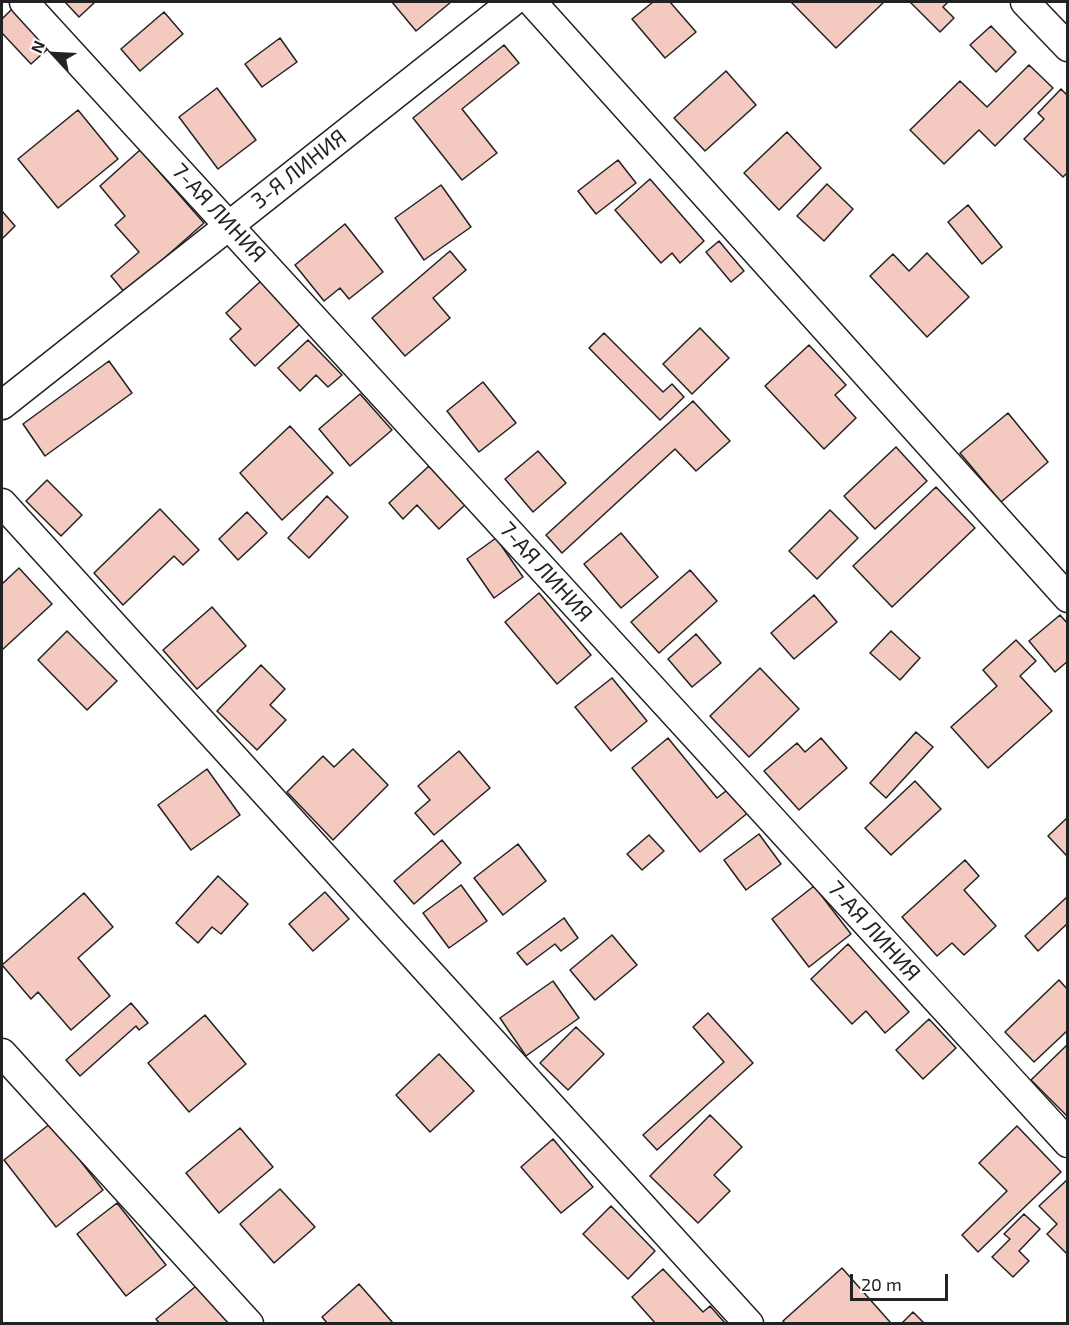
<!DOCTYPE html>
<meta charset="utf-8">
<style>
body{margin:0}
#map{position:relative;width:1069px;height:1325px;overflow:hidden;background:#fff;font-family:"Exo 2",sans-serif}
canvas{display:block}
.frame{position:absolute;inset:0;border:3px solid #222;pointer-events:none}
.north{position:absolute;left:24px;top:24px;width:60px;height:60px;-webkit-text-stroke:4px #fff;paint-order:stroke;rotate:294deg;font-size:16px;font-weight:700;line-height:24px;text-align:center;color:#222}
.north::after{content:'';display:block;margin:auto;width:21px;height:27px;background:#222;clip-path:polygon(50% 0,100% 100%,50% 72%,0 100%)}
.scale{position:absolute;left:850px;top:1274px;width:98px;height:27px;box-sizing:border-box;border:3px solid #222;border-top:0;padding-left:8px;font-size:18px;line-height:21px;white-space:nowrap;color:#222;-webkit-text-stroke:4px #fff;paint-order:stroke}
</style>
<div id="map">
<canvas width="1069" height="1325"></canvas>
<div class="frame"></div>
<div class="north">N</div>
<div class="scale">20 m</div>
</div>
<script>
const c = document.querySelector('canvas').getContext('2d');
c.lineJoin = 'round';
function fill(path, color) { c.fillStyle = color; c.fill(path, 'evenodd'); }
const shape = rows => new Path2D(rows.map(r => 'M' + r).join(''));
function stroke(path, color, width, dash) { c.strokeStyle = color; c.lineWidth = width; c.lineCap = dash ? 'butt' : 'round'; c.setLineDash(dash || []); c.stroke(path); }
function drawText(font, color, halo, rows, align = 'center') {
  c.font = font + ' "Exo 2",sans-serif'; c.lineWidth = 4.5; c.setLineDash([]); c.textBaseline = 'middle'; c.strokeStyle = halo; c.fillStyle = color; for (const [text, x, y, turn = 0] of rows) {
    c.save(); c.translate(x, y); c.rotate((+turn || 0) * Math.PI / 180); c.textAlign = isNaN(turn) ? turn : align; if (halo) c.strokeText(text, 0, 0); c.fillText(text, 0, 0); c.restore();
  }
}
const building = shape([
 [65,2,95,2,79,17,65,2],
 [392,2,451,2,416,31,392,2],
 [653,2,670,2,696,32,665,58,632,19,653,2],
 [791,2,884,2,836,48,791,2],
 [910,2,948,2,943,7,954,18,940,32,910,2],
 [15,6,52,45,31,64,2,33,2,19,15,6],
 [164,12,183,34,140,71,121,49,164,12],
 [991,26,1016,52,996,72,970,45,991,26],
 [280,38,297,62,262,87,245,64,280,38],
 [504,45,519,63,462,109,497,153,462,180,413,118,504,45],
 [1029,65,1053,88,995,146,979,130,944,164,910,130,960,81,987,107,1029,65],
 [726,71,756,105,705,151,674,118,726,71],
 [217,88,256,140,218,169,179,117,217,88],
 [1061,89,1068,96,1068,172,1063,177,1024,139,1044,119,1038,113,1061,89],
 [78,110,118,159,58,208,18,159,78,110],
 [787,132,821,168,779,210,744,173,787,132],
 [140,150,204,223,125,293,111,276,139,252,115,225,125,216,100,186,140,150],
 [618,160,636,183,596,214,578,191,618,160],
 [650,179,704,241,680,263,672,253,661,263,615,210,650,179],
 [827,184,853,209,824,241,797,216,827,184],
 [441,185,471,227,424,260,395,218,441,185],
 [968,205,1002,247,982,264,948,222,968,205],
 [2,211,15,226,2,239,2,211],
 [345,224,383,272,349,299,340,288,324,301,295,265,345,224],
 [719,241,744,271,731,282,706,252,719,241],
 [450,251,466,270,433,298,450,318,405,356,372,318,450,251],
 [927,253,969,297,927,337,870,276,893,254,909,271,927,253],
 [261,281,300,324,255,366,230,339,241,329,226,313,261,281],
 [700,328,729,358,692,394,663,364,700,328],
 [604,333,663,392,672,384,684,397,660,420,589,348,604,333],
 [308,340,342,375,328,387,316,375,300,391,278,368,308,340],
 [809,345,846,385,835,395,856,418,824,449,765,386,809,345],
 [109,361,132,393,45,456,23,424,109,361],
 [483,382,516,423,479,452,447,411,483,382],
 [360,394,392,430,350,466,319,429,360,394],
 [693,401,730,441,696,471,675,449,562,553,546,535,693,401],
 [1008,413,1048,462,1001,502,960,453,1008,413],
 [290,426,333,473,282,520,240,473,290,426],
 [896,447,927,481,875,529,844,496,896,447],
 [538,451,566,483,533,512,505,479,538,451],
 [429,466,465,505,439,529,417,505,403,519,389,503,429,466],
 [47,480,82,515,61,536,26,501,47,480],
 [936,487,975,528,892,607,853,566,936,487],
 [327,496,348,517,309,558,288,538,327,496],
 [160,509,199,550,183,565,174,556,123,605,94,573,160,509],
 [830,510,858,538,817,579,789,551,830,510],
 [247,512,267,533,238,560,219,539,247,512],
 [621,533,658,577,621,608,584,564,621,533],
 [496,538,523,577,494,598,467,559,496,538],
 [19,568,52,604,2,650,2,584,19,568],
 [690,570,717,601,659,653,631,622,690,570],
 [539,593,591,655,557,684,505,622,539,593],
 [814,595,837,622,794,659,771,633,814,595],
 [212,607,246,646,197,689,163,650,212,607],
 [1060,615,1068,624,1068,661,1055,672,1029,641,1060,615],
 [67,631,117,681,87,710,38,660,67,631],
 [891,631,920,658,900,680,870,653,891,631],
 [696,634,721,663,692,687,668,659,696,634],
 [1016,640,1036,661,1020,676,1052,711,988,768,951,727,997,686,983,670,1016,640],
 [261,665,285,689,270,705,286,720,257,750,217,711,261,665],
 [760,668,799,709,749,757,710,716,760,668],
 [612,678,647,721,611,751,575,707,612,678],
 [916,732,933,747,886,798,870,783,916,732],
 [668,738,717,798,731,787,750,811,700,852,632,768,668,738],
 [821,738,847,768,799,810,764,771,797,743,805,752,821,738],
 [353,749,388,785,333,840,287,792,323,756,334,767,353,749],
 [459,751,490,788,434,835,415,813,430,800,418,786,459,751],
 [207,769,240,815,191,850,158,805,207,769],
 [915,781,941,809,891,855,865,828,915,781],
 [1068,817,1068,853,1066,855,1048,836,1068,817],
 [759,834,781,864,746,890,724,860,759,834],
 [649,835,664,851,642,870,627,854,649,835],
 [442,840,461,863,414,904,394,881,442,840],
 [518,844,546,881,503,915,474,878,518,844],
 [965,860,979,876,964,890,996,926,964,955,952,943,937,956,902,917,965,860],
 [218,876,248,904,221,934,212,927,198,943,176,923,218,876],
 [461,885,487,921,449,948,423,913,461,885],
 [814,886,851,934,809,967,772,919,814,886],
 [325,892,349,919,313,951,289,924,325,892],
 [84,893,113,927,78,958,110,996,71,1030,38,992,31,999,2,965,84,893],
 [1068,896,1068,923,1038,951,1025,936,1068,896],
 [564,918,578,938,561,951,555,944,527,965,517,953,564,918],
 [612,935,637,965,595,1000,570,970,612,935],
 [848,944,909,1012,885,1033,866,1011,852,1024,811,979,848,944],
 [1059,980,1068,990,1068,1030,1034,1062,1005,1032,1059,980],
 [553,981,579,1018,526,1056,500,1018,553,981],
 [131,1003,148,1023,139,1030,136,1026,80,1076,66,1060,131,1003],
 [708,1013,753,1063,657,1150,643,1135,724,1062,693,1027,708,1013],
 [205,1015,246,1064,189,1112,148,1063,205,1015],
 [929,1019,956,1048,923,1079,896,1050,929,1019],
 [576,1027,604,1054,568,1090,540,1063,576,1027],
 [1068,1044,1068,1114,1066,1115,1031,1080,1068,1044],
 [439,1054,474,1091,430,1132,396,1095,439,1054],
 [710,1115,742,1147,714,1175,730,1191,698,1223,650,1176,710,1115],
 [51,1123,103,1190,56,1227,4,1160,51,1123],
 [1017,1126,1061,1172,978,1252,962,1235,1007,1191,979,1163,1017,1126],
 [240,1128,273,1167,219,1213,186,1173,240,1128],
 [553,1139,593,1187,561,1213,521,1167,553,1139],
 [1068,1179,1068,1255,1047,1234,1057,1224,1039,1206,1068,1179],
 [280,1189,315,1227,274,1263,240,1224,280,1189],
 [117,1203,166,1265,126,1296,77,1234,117,1203],
 [611,1206,655,1251,628,1279,583,1234,611,1206],
 [1024,1214,1040,1229,1019,1251,1029,1261,1013,1277,992,1257,1010,1239,1004,1234,1024,1214],
 [842,1268,890,1322,887,1324,786,1324,783,1321,842,1268],
 [663,1269,703,1312,710,1306,725,1323,656,1324,632,1297,663,1269],
 [201,1282,235,1324,160,1324,156,1319,201,1282],
 [359,1284,393,1323,393,1324,328,1324,322,1317,359,1284],
 [913,1312,925,1324,901,1324,913,1312]
]);
const street = shape([
 [24,2,1068,1143],
 [532,2,1068,598],
 [1025,2,1068,47],
 [2,405,512,2],
 [2,503,749,1324],
 [2,1053,249,1324]
]);
const streetNames = [
 ["3-Я ЛИНИЯ",299,169,-38],
 ["7-АЯ ЛИНИЯ",219,213,47],
 ["7-АЯ ЛИНИЯ",546,572,48],
 ["7-АЯ ЛИНИЯ",874,931,48]
];
fill(building, '#f3c9c0');
stroke(building, '#222', 1.5);
stroke(street, '#222', 31);
stroke(street, '#fff', 28);
drawText('22px', '#222', '#fff', streetNames);
</script>
